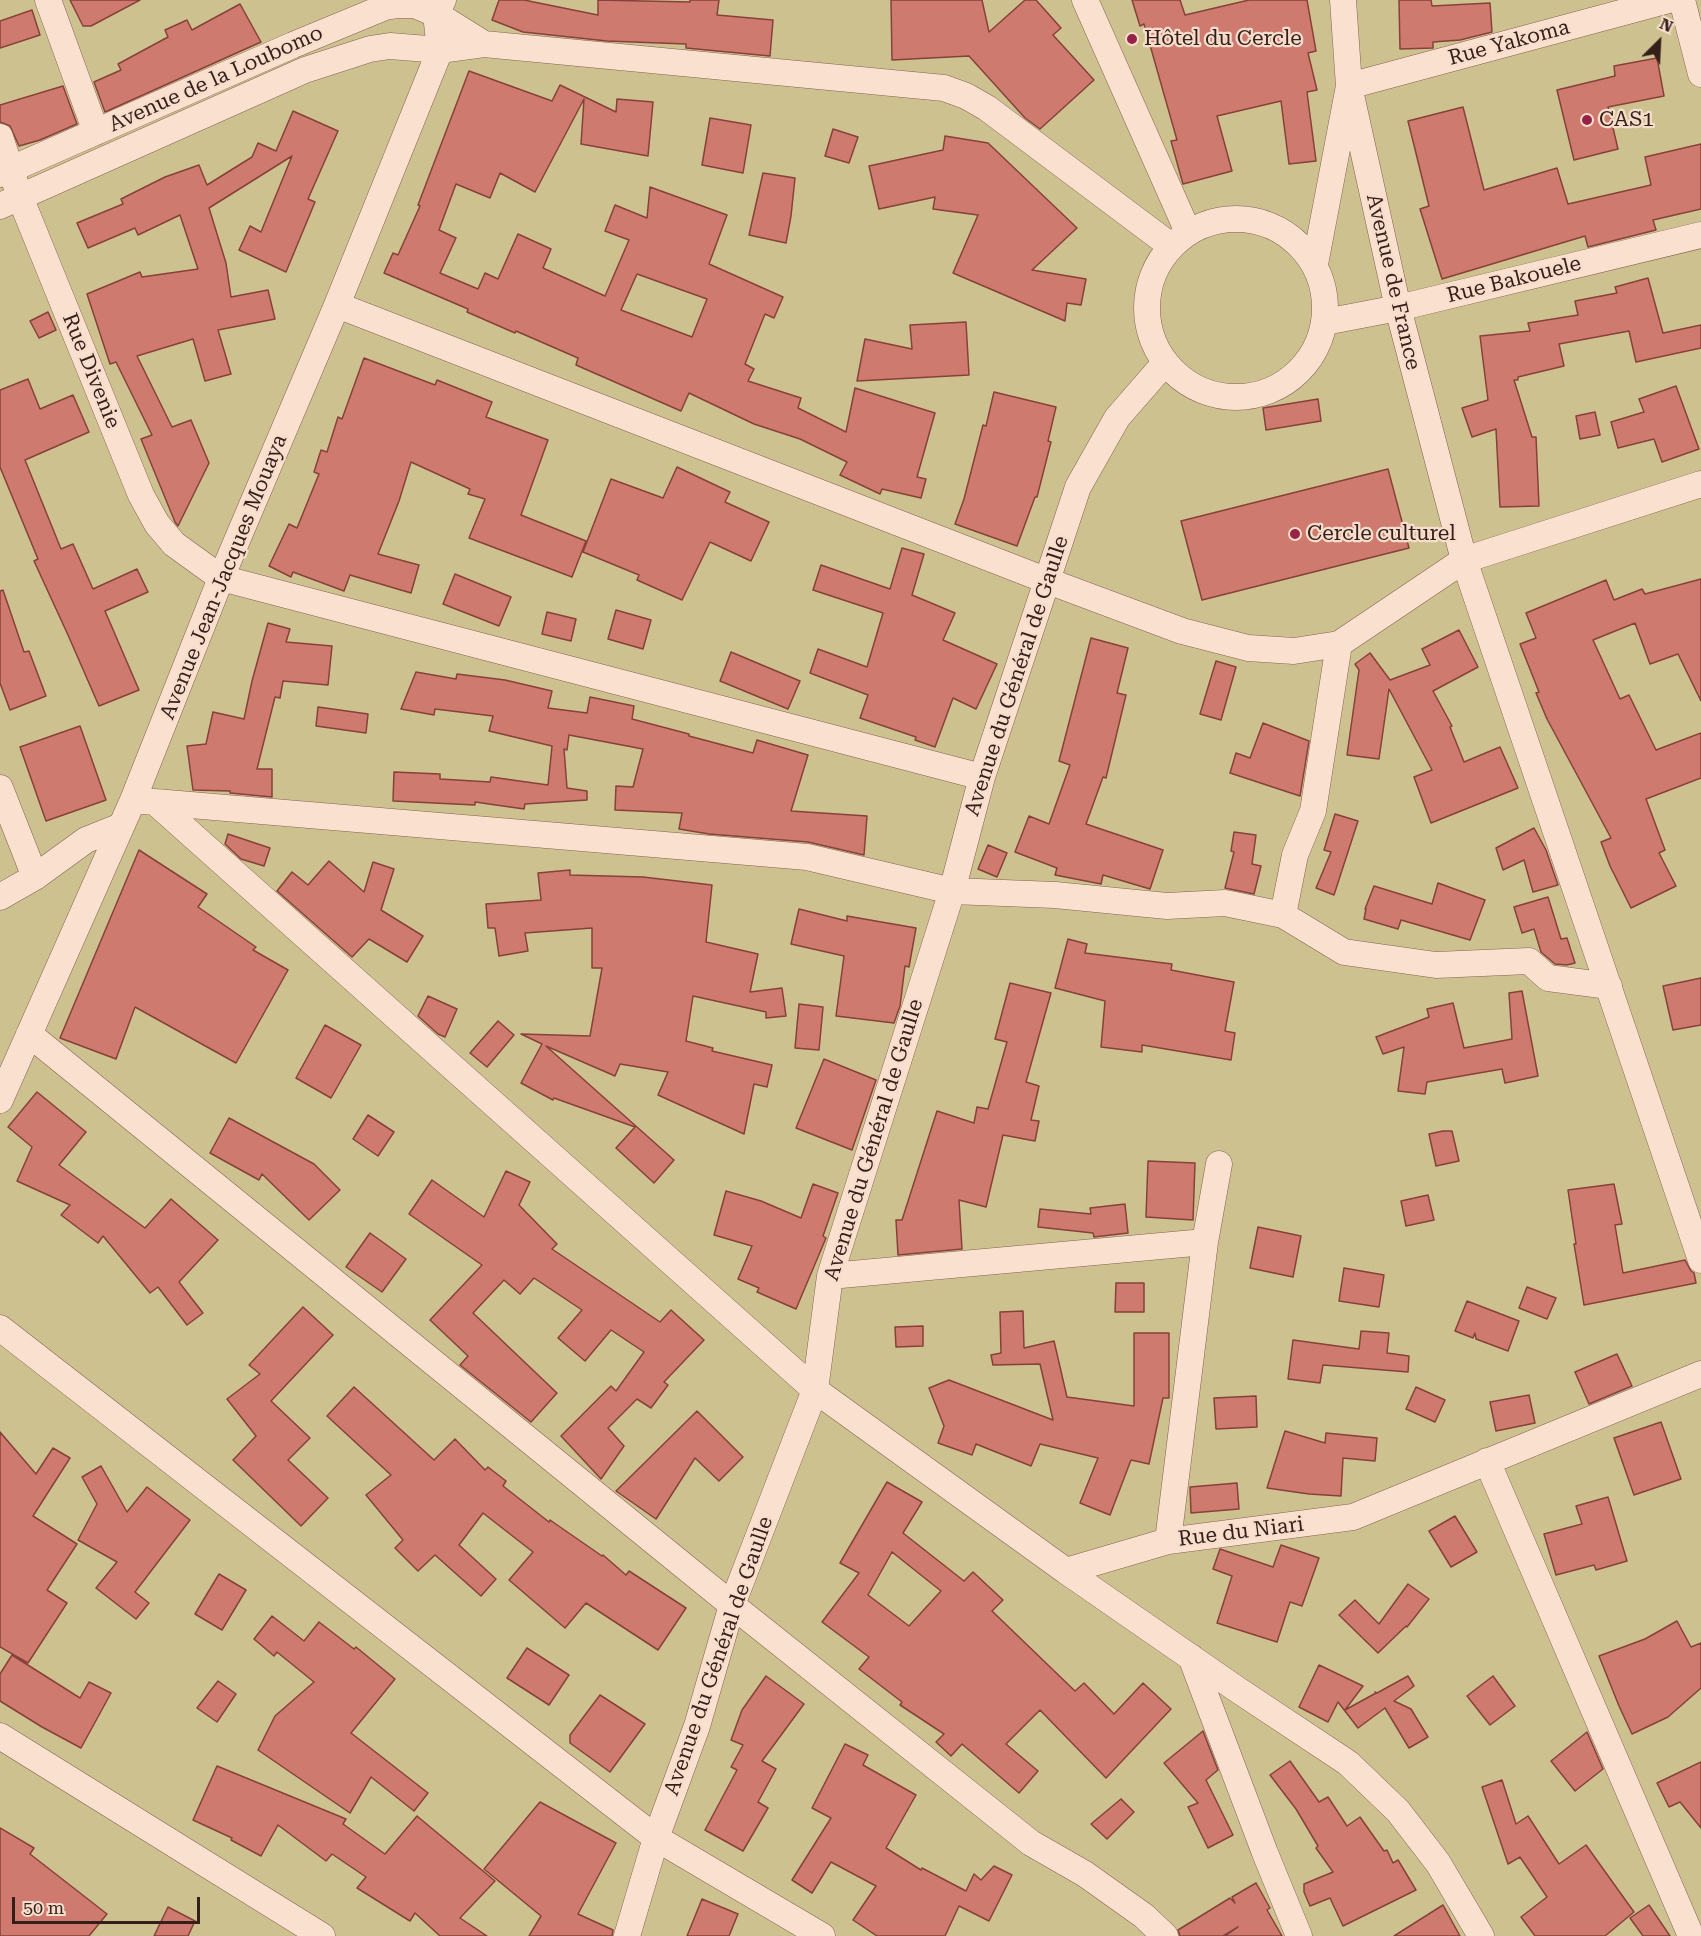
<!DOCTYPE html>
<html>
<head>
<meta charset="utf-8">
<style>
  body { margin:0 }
  #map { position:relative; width:1701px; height:1936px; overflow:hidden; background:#efd0bb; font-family:"Roboto Serif",serif }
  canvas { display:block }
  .north { position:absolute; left:1629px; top:12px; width:60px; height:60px; -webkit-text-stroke:4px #f7ddcb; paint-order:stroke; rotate:24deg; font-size:16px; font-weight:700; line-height:24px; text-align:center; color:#351f1a }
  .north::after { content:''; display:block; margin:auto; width:21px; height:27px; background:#351f1a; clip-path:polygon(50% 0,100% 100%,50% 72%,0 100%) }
  .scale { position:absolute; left:12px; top:1897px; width:188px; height:27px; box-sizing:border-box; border:3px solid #351f1a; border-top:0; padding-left:8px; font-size:18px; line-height:21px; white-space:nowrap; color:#351f1a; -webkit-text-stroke:4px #f7ddcb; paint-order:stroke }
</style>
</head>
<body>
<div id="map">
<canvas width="1701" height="1936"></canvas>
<div class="north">N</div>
<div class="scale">50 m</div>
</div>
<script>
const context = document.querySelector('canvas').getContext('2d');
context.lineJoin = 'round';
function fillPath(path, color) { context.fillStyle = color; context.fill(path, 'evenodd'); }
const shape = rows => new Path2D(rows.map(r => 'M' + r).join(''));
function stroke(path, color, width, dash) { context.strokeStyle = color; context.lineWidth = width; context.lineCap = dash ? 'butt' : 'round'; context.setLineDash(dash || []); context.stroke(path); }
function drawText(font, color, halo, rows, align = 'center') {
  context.font = font + ' "Roboto Serif",serif'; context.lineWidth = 4.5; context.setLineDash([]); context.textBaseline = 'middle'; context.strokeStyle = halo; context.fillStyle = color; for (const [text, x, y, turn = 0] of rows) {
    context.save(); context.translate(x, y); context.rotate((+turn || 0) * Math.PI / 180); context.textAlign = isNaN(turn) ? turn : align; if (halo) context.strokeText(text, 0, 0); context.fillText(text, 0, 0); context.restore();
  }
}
const green = shape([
  [0,0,1701,0,1701,1936,0,1936]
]);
const building = shape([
  [70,0,140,0,91,26,83,26,70,0],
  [499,0,524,0,598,15,598,0,690,2,690,0,719,0,717,15,773,20,770,56,686,48,686,44,607,41,523,32,492,20,499,0],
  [891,0,982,0,989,32,1025,0,1036,0,1061,28,1053,35,1094,80,1040,129,1025,118,969,56,892,60,891,0],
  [1132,0,1180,0,1185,15,1249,0,1307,0,1316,51,1308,53,1317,90,1307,92,1316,161,1289,164,1281,101,1217,116,1232,171,1183,184,1171,141,1177,140,1144,24,1140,26,1132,0],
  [1399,0,1431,0,1432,6,1490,3,1492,32,1460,40,1433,42,1433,48,1400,49,1399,0],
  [240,4,261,42,105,112,94,82,121,70,118,64,168,37,165,30,187,20,192,30,240,4],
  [32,10,40,35,0,48,0,21,32,10],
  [1657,58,1664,96,1608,107,1618,149,1574,160,1557,90,1615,76,1614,66,1657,58],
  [469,71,552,101,560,85,616,112,617,99,653,102,648,156,581,144,584,99,535,192,500,173,490,198,456,184,439,230,456,238,440,273,478,289,485,273,498,279,518,234,551,249,543,268,605,296,629,240,605,231,615,205,647,218,650,187,727,215,709,264,783,297,774,318,765,314,745,364,754,369,748,381,801,398,798,408,846,432,855,388,935,413,917,477,926,479,921,498,882,489,880,494,840,475,847,462,800,439,754,424,689,393,681,411,576,365,578,358,516,331,515,333,467,312,468,309,384,273,393,253,398,255,420,206,418,205,469,71],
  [637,274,707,299,692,337,621,310,637,274],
  [63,86,77,124,40,140,19,146,10,126,0,122,0,105,63,86],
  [1463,107,1484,190,1557,168,1568,204,1651,185,1645,157,1701,144,1701,209,1653,220,1656,230,1588,247,1585,236,1442,279,1420,209,1429,206,1408,121,1463,107],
  [293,111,338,131,308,199,315,202,286,272,239,250,250,226,261,232,292,156,209,208,226,263,231,297,268,290,275,319,218,330,231,374,205,381,193,339,137,356,172,427,191,420,209,463,178,526,175,522,141,439,152,435,116,362,110,364,87,294,140,272,142,277,198,269,180,215,138,235,135,228,88,248,77,223,123,204,121,199,165,177,199,165,207,185,252,157,258,143,276,151,293,111],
  [710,118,751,125,743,173,702,165,710,118],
  [833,129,858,137,849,163,825,156,833,129],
  [945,136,988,143,1077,228,1032,270,1086,279,1081,305,1067,303,1065,321,953,273,978,215,933,209,935,197,879,209,869,166,943,150,945,136],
  [763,173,795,178,791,216,786,243,749,235,763,173],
  [1648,278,1663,333,1701,325,1701,348,1636,362,1629,331,1559,344,1564,366,1518,377,1518,380,1514,380,1532,437,1536,437,1539,506,1500,507,1496,429,1472,437,1462,408,1488,400,1480,336,1530,331,1528,323,1578,315,1575,301,1617,293,1615,287,1648,278],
  [48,312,56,330,39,338,30,321,48,312],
  [966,322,969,375,857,381,865,339,912,349,910,325,966,322],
  [364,358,435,385,437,380,492,402,486,417,548,440,521,515,586,541,572,577,469,538,485,499,468,494,470,489,411,462,399,501,378,554,419,565,411,593,350,575,344,591,293,572,291,577,269,566,289,524,297,528,319,474,314,472,321,450,327,452,338,417,342,419,364,358],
  [28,379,40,409,73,395,89,432,25,460,61,549,73,544,93,589,137,569,148,592,105,611,139,690,99,706,68,635,34,561,38,559,0,467,0,390,28,379],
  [1676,386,1699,449,1662,462,1654,439,1618,448,1611,422,1644,412,1639,399,1676,386],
  [994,392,1056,407,1048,441,1051,442,1037,497,1035,497,1017,546,955,524,964,499,983,425,986,426,994,392],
  [1318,399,1321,421,1266,430,1263,408,1318,399],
  [1595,412,1600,435,1580,439,1576,416,1595,412],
  [677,467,730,492,725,502,769,522,751,561,710,542,682,600,637,580,639,575,583,552,611,479,663,498,677,467],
  [1388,469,1409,548,1202,600,1181,521,1388,469],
  [902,548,924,554,912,595,955,613,943,640,997,664,976,709,953,698,935,747,915,740,916,737,860,718,868,695,810,673,818,649,867,667,883,613,813,590,821,565,890,589,902,548],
  [455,574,511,597,499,626,443,604,455,574],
  [1701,579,1701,701,1678,654,1650,664,1635,623,1593,640,1620,699,1629,695,1656,750,1701,733,1701,778,1646,799,1665,850,1659,853,1676,886,1631,908,1610,866,1601,842,1611,838,1547,719,1536,693,1539,692,1520,644,1536,638,1526,613,1606,580,1614,600,1642,589,1645,594,1701,579],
  [3,590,24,652,29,651,46,696,10,710,0,683,0,591,3,590],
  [616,610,651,620,643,649,608,639,616,610],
  [547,612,576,619,571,641,542,634,547,612],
  [268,623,290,629,286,642,332,646,328,685,283,681,280,698,275,697,257,769,272,769,272,797,230,793,230,791,193,790,187,746,206,744,213,712,244,719,252,681,268,623],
  [1459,630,1478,667,1433,691,1452,726,1450,727,1464,762,1500,747,1518,788,1431,823,1414,777,1432,770,1389,689,1379,759,1347,755,1359,670,1355,664,1370,653,1390,680,1430,665,1422,649,1459,630],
  [1091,638,1128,648,1117,693,1126,695,1106,778,1103,777,1086,824,1163,850,1150,889,1103,875,1101,884,1055,875,1057,868,1015,852,1029,816,1049,824,1070,765,1059,761,1091,638],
  [731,652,800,681,788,709,720,681,731,652],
  [1216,661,1236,667,1221,720,1200,714,1216,661],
  [416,672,456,679,457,674,505,680,552,691,548,708,587,713,590,697,634,706,632,719,689,734,689,736,753,753,757,740,808,755,791,811,867,816,864,855,808,842,709,834,679,829,682,813,615,810,616,786,633,787,643,749,569,735,567,750,564,749,567,788,587,791,587,800,525,804,524,809,475,802,475,805,393,801,394,772,440,774,440,779,490,782,491,777,548,785,552,746,489,731,493,716,435,709,434,715,401,709,416,672],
  [318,707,368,714,366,733,316,726,318,707],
  [1263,723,1309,741,1300,796,1230,773,1236,753,1250,758,1263,723],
  [80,726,106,800,46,821,20,747,80,726],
  [1335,814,1358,821,1334,895,1316,888,1331,852,1324,850,1335,814],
  [1534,828,1546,850,1558,885,1533,892,1524,860,1503,870,1496,848,1534,828],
  [1234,832,1256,835,1252,864,1261,866,1254,894,1225,888,1234,852,1231,851,1234,832],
  [228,834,270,848,264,866,241,859,225,844,228,834],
  [988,845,1007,853,997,877,978,869,988,845],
  [139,850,207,894,198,907,256,947,253,950,288,970,236,1063,135,1007,116,1059,60,1038,139,850],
  [329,861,364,892,373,862,394,869,381,910,423,936,407,962,369,939,352,957,277,891,292,872,308,885,329,861],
  [570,870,570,875,643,877,712,885,706,942,758,954,750,992,782,988,786,1016,766,1018,766,1012,693,996,686,1041,713,1048,712,1051,772,1065,767,1087,754,1084,744,1134,658,1095,668,1072,620,1064,615,1076,546,1046,674,1160,654,1183,616,1148,635,1127,554,1098,553,1100,521,1083,542,1044,521,1034,590,1036,602,968,592,968,592,928,525,933,528,951,499,956,495,928,488,928,486,904,541,900,538,873,570,870],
  [1438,883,1485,900,1470,940,1401,920,1398,929,1364,919,1366,909,1365,909,1374,886,1432,904,1438,883],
  [1548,897,1561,939,1567,938,1575,963,1567,965,1555,964,1541,952,1534,929,1522,933,1514,907,1548,897],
  [799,909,847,921,847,916,916,928,909,967,905,966,900,1006,894,1023,836,1016,844,956,791,944,799,909],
  [1068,939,1087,944,1085,953,1172,964,1171,970,1234,982,1225,1031,1235,1033,1231,1060,1142,1045,1142,1052,1101,1047,1105,1001,1055,988,1068,939],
  [1701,978,1701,1025,1673,1030,1663,986,1701,978],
  [1010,983,1051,993,1026,1082,1039,1086,1031,1120,1039,1121,1035,1141,1003,1135,986,1207,959,1200,962,1249,898,1255,896,1220,902,1220,937,1111,974,1123,977,1107,988,1109,1007,1042,995,1039,1010,983],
  [1522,991,1538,1076,1505,1083,1502,1069,1427,1082,1425,1094,1398,1091,1404,1047,1383,1054,1376,1037,1429,1017,1427,1009,1453,1003,1464,1048,1512,1039,1509,993,1522,991],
  [428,996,457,1009,445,1037,438,1034,418,1016,428,996],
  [799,1004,823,1007,819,1050,795,1048,799,1004],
  [498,1021,514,1035,487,1067,470,1053,498,1021],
  [325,1025,361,1045,331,1098,296,1078,325,1025],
  [824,1059,876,1080,852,1150,796,1128,824,1059],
  [37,1092,86,1132,59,1165,145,1228,171,1199,218,1240,179,1282,203,1313,187,1325,158,1287,150,1293,103,1236,98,1243,61,1215,70,1205,17,1181,32,1147,8,1127,37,1092],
  [368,1115,394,1132,378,1156,353,1139,368,1115],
  [229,1118,314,1164,340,1190,309,1220,262,1174,259,1180,210,1153,229,1118],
  [1443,1131,1452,1131,1459,1161,1436,1166,1429,1134,1443,1131],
  [1148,1161,1195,1163,1193,1220,1146,1217,1148,1161],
  [506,1171,530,1182,519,1205,557,1244,552,1249,660,1322,671,1310,704,1340,664,1382,668,1385,651,1408,637,1399,608,1428,624,1446,601,1479,561,1436,611,1386,616,1391,644,1352,611,1330,585,1361,558,1338,582,1310,534,1278,520,1294,504,1280,473,1313,557,1393,531,1422,460,1365,468,1356,430,1320,482,1265,409,1214,432,1180,484,1217,506,1171],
  [813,1184,838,1193,823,1236,826,1238,796,1309,757,1292,759,1288,738,1279,752,1246,714,1235,726,1191,761,1201,801,1218,813,1184],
  [1614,1184,1622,1224,1615,1225,1623,1273,1685,1260,1691,1271,1694,1273,1696,1283,1584,1305,1574,1244,1576,1244,1568,1190,1614,1184],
  [1428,1195,1434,1220,1406,1226,1401,1201,1428,1195],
  [1125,1204,1128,1233,1094,1237,1093,1233,1038,1227,1040,1209,1091,1214,1090,1208,1125,1204],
  [1258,1227,1301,1236,1293,1277,1250,1268,1258,1227],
  [370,1233,406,1259,382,1292,346,1267,370,1233],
  [1344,1268,1384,1275,1379,1307,1339,1301,1344,1268],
  [1116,1283,1144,1283,1144,1312,1115,1312,1116,1283],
  [1527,1287,1556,1298,1547,1319,1519,1308,1527,1287],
  [1467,1301,1519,1321,1508,1351,1476,1339,1475,1333,1473,1338,1455,1331,1467,1301],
  [303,1307,333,1335,271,1401,310,1438,288,1460,328,1498,301,1526,233,1460,256,1436,227,1399,260,1374,249,1365,303,1307],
  [1023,1311,1024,1348,1054,1341,1067,1397,1134,1406,1134,1333,1169,1333,1169,1398,1163,1398,1149,1464,1131,1460,1110,1515,1080,1503,1098,1458,1040,1444,1031,1466,976,1444,972,1455,938,1443,944,1426,929,1388,949,1380,1053,1420,1040,1364,993,1365,991,1355,1001,1353,1000,1312,1023,1311],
  [923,1326,923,1346,896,1347,895,1327,923,1326],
  [1361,1331,1389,1333,1387,1353,1409,1356,1408,1372,1323,1365,1320,1383,1288,1379,1293,1340,1359,1349,1361,1331],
  [1617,1354,1632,1386,1589,1404,1575,1372,1617,1354],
  [354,1387,434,1460,455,1439,485,1470,488,1467,506,1481,503,1486,549,1522,550,1520,602,1556,603,1555,626,1575,629,1571,686,1608,658,1650,586,1603,565,1628,509,1580,533,1552,483,1513,459,1545,496,1579,481,1596,435,1555,418,1571,395,1548,403,1540,366,1495,391,1475,327,1416,354,1387],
  [1416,1387,1445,1400,1435,1422,1406,1409,1416,1387],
  [1529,1395,1535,1423,1496,1431,1490,1402,1529,1395],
  [1256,1396,1257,1427,1216,1429,1214,1398,1256,1396],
  [697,1411,743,1457,719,1481,695,1458,656,1519,616,1491,697,1411],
  [1661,1422,1681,1479,1634,1495,1614,1438,1661,1422],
  [1285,1431,1325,1443,1326,1433,1377,1438,1375,1461,1343,1458,1341,1496,1309,1494,1267,1488,1285,1431],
  [0,1432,36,1474,53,1448,70,1458,33,1516,77,1544,47,1590,67,1603,28,1663,0,1647,0,1432],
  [101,1466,127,1512,147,1487,190,1520,135,1592,149,1603,136,1619,96,1588,117,1562,78,1540,97,1504,82,1477,101,1466],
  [887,1482,922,1502,903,1533,964,1581,973,1572,1003,1600,992,1611,1075,1691,1084,1683,1114,1714,1143,1683,1171,1709,1106,1778,1040,1710,1006,1744,1038,1771,1019,1793,962,1744,951,1756,936,1742,944,1734,900,1705,902,1702,859,1669,869,1657,822,1622,859,1573,840,1563,887,1482],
  [892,1552,941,1591,909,1626,868,1595,892,1552],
  [1237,1483,1239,1509,1191,1513,1190,1487,1237,1483],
  [1608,1497,1627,1561,1596,1570,1594,1565,1556,1575,1544,1534,1582,1524,1576,1506,1608,1497],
  [1455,1516,1477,1552,1451,1567,1429,1531,1455,1516],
  [1281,1545,1319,1558,1302,1606,1290,1602,1277,1642,1217,1623,1232,1576,1213,1569,1220,1549,1273,1567,1281,1545],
  [219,1574,246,1590,222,1630,195,1614,219,1574],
  [1408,1584,1429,1599,1407,1627,1406,1626,1378,1653,1339,1615,1355,1600,1379,1624,1408,1584],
  [272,1616,304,1641,319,1622,354,1649,356,1647,395,1679,351,1733,428,1793,414,1811,371,1777,350,1813,258,1750,275,1716,314,1682,277,1652,274,1656,254,1639,272,1616],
  [1677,1621,1691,1647,1701,1643,1701,1688,1668,1717,1632,1734,1619,1706,1599,1656,1645,1639,1677,1621],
  [527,1648,569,1675,549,1705,507,1678,527,1648],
  [12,1655,80,1698,89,1682,111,1693,81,1748,42,1727,0,1701,0,1674,12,1655],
  [1319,1665,1363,1686,1345,1710,1376,1693,1375,1692,1377,1693,1408,1676,1414,1686,1394,1701,1411,1709,1428,1737,1409,1748,1385,1708,1358,1728,1338,1702,1328,1722,1299,1707,1319,1665],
  [766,1676,804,1704,762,1761,776,1769,758,1802,768,1808,743,1851,705,1830,737,1770,731,1767,743,1745,731,1740,742,1710,766,1676],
  [1493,1676,1515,1706,1490,1725,1467,1696,1493,1676],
  [218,1681,236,1694,217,1722,197,1708,218,1681],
  [600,1695,645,1724,610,1772,570,1743,570,1735,600,1695],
  [1203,1731,1218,1770,1206,1780,1233,1835,1208,1848,1188,1807,1198,1803,1164,1763,1203,1731],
  [1587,1732,1603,1769,1575,1791,1551,1761,1587,1732],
  [845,1744,868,1755,863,1765,916,1795,886,1848,921,1870,922,1868,966,1891,974,1874,981,1880,994,1866,1012,1875,989,1921,959,1906,945,1936,877,1936,853,1920,876,1886,831,1862,812,1893,792,1880,831,1818,812,1808,845,1744],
  [1290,1761,1319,1802,1328,1797,1347,1826,1360,1817,1384,1851,1387,1850,1393,1863,1398,1860,1416,1890,1343,1926,1330,1898,1310,1906,1304,1892,1304,1884,1333,1872,1316,1848,1318,1846,1296,1809,1270,1775,1290,1761],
  [1701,1762,1701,1828,1680,1802,1669,1807,1657,1783,1701,1762],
  [217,1766,346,1819,343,1824,385,1854,417,1816,495,1881,460,1918,487,1936,440,1936,415,1913,410,1921,357,1888,366,1877,332,1854,326,1861,278,1825,261,1856,231,1840,232,1838,193,1820,217,1766],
  [1502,1780,1516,1824,1528,1816,1559,1864,1586,1845,1634,1912,1605,1936,1535,1936,1521,1917,1547,1897,1520,1857,1508,1864,1482,1787,1502,1780],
  [1121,1799,1134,1812,1107,1839,1091,1824,1121,1799],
  [540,1802,616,1843,578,1914,613,1930,612,1936,529,1936,541,1916,484,1869,540,1802],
  [0,1828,34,1848,30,1854,107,1914,89,1936,0,1936,0,1828],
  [1256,1883,1270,1908,1267,1910,1282,1936,1225,1936,1238,1927,1223,1936,1180,1936,1178,1930,1230,1898,1235,1903,1232,1897,1256,1883],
  [702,1899,738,1914,729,1936,687,1936,702,1899],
  [1443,1905,1460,1936,1394,1936,1443,1905],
  [1649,1905,1670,1936,1643,1936,1630,1918,1649,1905],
  [168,1907,195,1921,188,1936,154,1936,168,1907]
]);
const minor = shape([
  [48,0,96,132],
  [1085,0,1188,232],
  [1343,0,1349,86,1398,308,1464,560,1701,1260],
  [1682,0,1701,74],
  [0,137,20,197,141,495,157,524,174,544,221,578,982,777],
  [0,174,293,45,385,7,399,5,415,5,436,14,484,44],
  [0,206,305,70,370,49,390,46,440,50,484,44,944,88,966,96,987,108,1171,246],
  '1147 308a89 89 0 1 1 178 0a89 89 0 1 1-178 0Z',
  [1315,264,1349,86,1669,0],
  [337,305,1048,581,1182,631,1248,648,1294,651,1339,644,1464,560,1701,484],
  [1325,322,1398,308,1701,235],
  [0,788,35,877],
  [133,800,155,802,815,1390,1066,1571,1168,1541,1353,1517,1701,1374],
  [155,802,807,857,952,891,1055,895,1167,906,1225,903,1283,915,1344,952,1436,965,1529,961,1548,978,1609,986],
  [0,897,35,877,86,840,121,826],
  [1283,915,1295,855,1313,811,1339,644],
  [29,1034,732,1605,1031,1843,1085,1874,1144,1916,1165,1936],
  [0,1100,133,800,221,578,337,305,440,50,436,14,443,0],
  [830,1276,1205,1242],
  [0,1328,656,1838,822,1936],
  [1487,1461,1691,1936],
  [1168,1541,1205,1242,1219,1164],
  [1066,1571,1238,1690,1348,1763,1398,1811,1438,1863,1481,1936],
  [1191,1657,1265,1853,1299,1936],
  [0,1736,322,1936],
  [627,1936,656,1838,697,1726,732,1605,815,1390,830,1276,952,891,982,777,1078,487,1117,418,1164,364]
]);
const markers = [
  [1132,39,6,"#982246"],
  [1587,120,6,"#982246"],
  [1295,534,6,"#982246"]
];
const poiNames = [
  ["Hôtel du Cercle",1144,39],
  ["CAS1",1599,120],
  ["Cercle culturel",1307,534]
];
const streetNames = [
  ["Rue Yakoma",1509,43,-15],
  ["Avenue de la Loubomo",216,79,-24],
  ["Rue Bakouele",1514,280,-14],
  ["Avenue de France",1393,282,77],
  ["Rue Divenie",91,371,68],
  ["Avenue Jean-Jacques Mouaya",224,577,-68],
  ["Avenue du Général de Gaulle",1017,676,-72],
  ["Avenue du Général de Gaulle",874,1140,-73],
  ["Rue du Niari",1241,1532,-7],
  ["Avenue du Général de Gaulle",719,1656,-71]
];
fillPath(green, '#cdc28f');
fillPath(building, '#cf7a6f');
stroke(building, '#874139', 1.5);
stroke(minor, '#876054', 27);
stroke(minor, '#fae0ce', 26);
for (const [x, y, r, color] of markers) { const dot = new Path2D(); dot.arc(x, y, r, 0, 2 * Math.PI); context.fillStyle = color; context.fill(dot); stroke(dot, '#f7ddcb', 2); }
drawText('21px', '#351f1a', '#f7ddcb', poiNames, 'left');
drawText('21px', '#351f1a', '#f7ddcb', streetNames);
</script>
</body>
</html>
